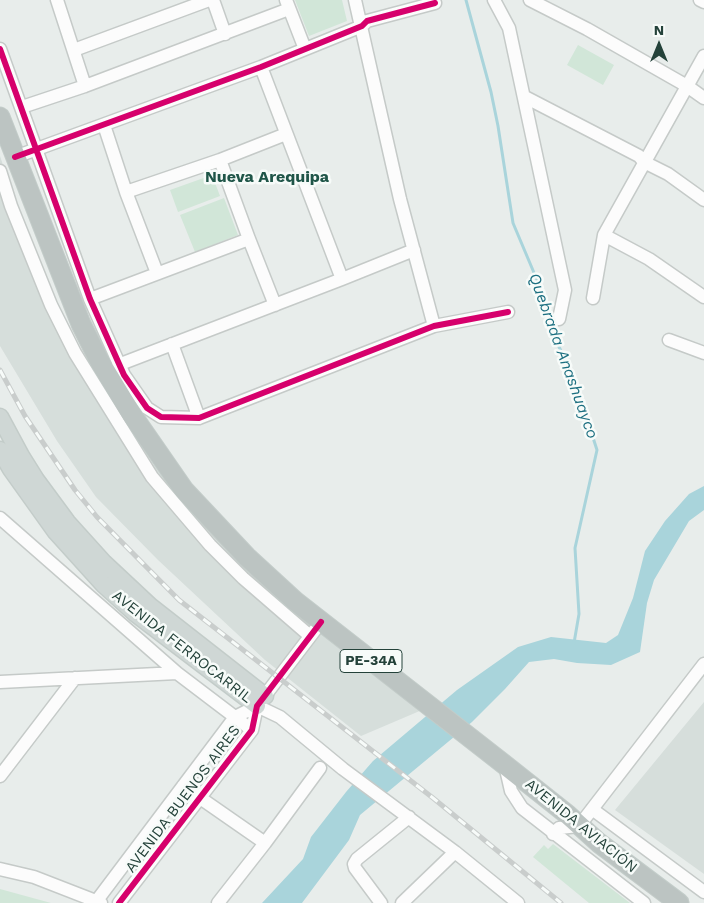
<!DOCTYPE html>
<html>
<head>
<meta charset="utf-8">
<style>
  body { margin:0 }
  #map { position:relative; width:704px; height:903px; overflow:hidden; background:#e8edeb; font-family:"Work Sans",sans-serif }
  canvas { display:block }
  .north { position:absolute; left:634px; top:20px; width:50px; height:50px; -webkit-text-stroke:4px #f7fbf9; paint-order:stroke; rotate:0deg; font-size:14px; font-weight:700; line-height:20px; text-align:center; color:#24423a }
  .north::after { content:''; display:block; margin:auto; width:18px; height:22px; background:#24423a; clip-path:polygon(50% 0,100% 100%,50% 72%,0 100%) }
</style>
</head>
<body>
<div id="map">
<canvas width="704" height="903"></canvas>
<div class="north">N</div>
</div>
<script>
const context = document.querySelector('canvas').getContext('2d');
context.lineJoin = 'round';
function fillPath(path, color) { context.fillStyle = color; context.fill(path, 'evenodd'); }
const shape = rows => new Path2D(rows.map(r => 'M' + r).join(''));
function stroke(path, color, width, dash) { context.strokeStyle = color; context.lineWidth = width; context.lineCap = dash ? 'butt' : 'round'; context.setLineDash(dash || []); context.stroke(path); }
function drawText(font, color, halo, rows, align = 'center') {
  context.font = font + ' "Work Sans",sans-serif'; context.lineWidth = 5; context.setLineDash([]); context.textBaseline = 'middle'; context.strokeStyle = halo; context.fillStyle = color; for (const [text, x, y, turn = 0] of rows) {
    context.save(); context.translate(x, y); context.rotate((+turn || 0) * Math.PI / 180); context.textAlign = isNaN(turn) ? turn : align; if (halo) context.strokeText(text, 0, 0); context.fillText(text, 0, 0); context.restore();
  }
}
const built = shape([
  [0,156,13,195,58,305,83,354,131,434,177,496,217,538,299,616,422,710,361,736,265,660,158,560,96,497,57,441,0,346],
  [704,702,704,874,615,810]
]);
const green = shape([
  [295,0,342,0,347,21,309,36],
  [578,45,614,65,603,85,567,65],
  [212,175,220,196,178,212,170,190],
  [224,198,238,235,195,252,180,215],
  [553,844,630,903,589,903,533,857,544,845,548,849],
  [0,889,51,903,0,903]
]);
const water = shape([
  [704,486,704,510,689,521,654,580,647,603,640,652,611,665,577,663,554,659,529,662,505,689,472,722,360,815,349,840,302,903,262,903,303,859,311,837,346,792,373,761,457,690,518,647,551,637,606,643,618,635,633,598,645,551,665,521,689,494]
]);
const stream = shape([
  [466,0,491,92,498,126,513,223,540,287,554,336,574,379,597,450,575,548,579,614,574,643]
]);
const minor = shape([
  [57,0,85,86],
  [213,0,225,34],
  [286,0,305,49],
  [355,0,400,199,434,326],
  [494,0,509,28,565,290,559,319],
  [530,0,587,29,687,86,704,98],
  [700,0,704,2],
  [0,49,90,299,124,375,147,408,161,417,199,418,434,326,508,312],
  [74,50,209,0],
  [261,67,342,279],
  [525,97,639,156,644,162,668,174,704,200],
  [22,107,85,86,289,9],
  [104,125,126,192,157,273],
  [15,157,261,67,362,26,367,21,435,3],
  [220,160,249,239,275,305],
  [0,171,11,206,51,305,75,353,152,477,210,545,243,578,310,636],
  [126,192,220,160,286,134],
  [604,235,649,259,704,297],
  [593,298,604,235,704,56],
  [90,299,249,239],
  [669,340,704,353],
  [172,344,199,418],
  [118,365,342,279,414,250],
  [0,518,177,673,252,730],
  [0,682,177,673],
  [257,706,280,717,343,769,455,852,518,903],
  [505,765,511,791,522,808,644,903],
  [0,776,75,678],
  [183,786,265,843],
  [592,809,704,892],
  [553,834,559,828,579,826,704,664],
  [0,869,34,877,101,903],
  [95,903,235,717,257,706],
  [119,903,252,730,257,706,315,630],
  [218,903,265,843,320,768],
  [381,903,355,868,354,864,357,859,409,817],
  [402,903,455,852]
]);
const major = shape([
  [0,417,21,456,36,480,67,522,104,563,150,606,265,696],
  [0,450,11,469,56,532,103,584,136,614,257,706]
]);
const highway = shape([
  [0,117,81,324,100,362,132,415,184,490,247,557,295,601,505,765,568,815,599,843,679,903]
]);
const rail = shape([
  [0,370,25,416,75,490,97,517,179,600,433,798,561,903]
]);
const cycleway = shape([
  [0,49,90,299,124,375,147,408,161,417,199,418,434,326,508,312],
  [15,157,261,67,362,26,367,21,435,3],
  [119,903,252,730,257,706,321,622]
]);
const shields = [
  [371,661,62]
];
const shieldNames = [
  ["PE-34A",371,661]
];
const streetNames = [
  ["AVENIDA FERROCARRIL",182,647,38],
  ["AVENIDA BUENOS AIRES",183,799,-53],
  ["AVENIDA AVIACIÓN",581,826,39]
];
const neighbourhoodNames = [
  ["Nueva Arequipa",267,177]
];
const waterNames = [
  ["Quebrada Anashuayco",563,356,70]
];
fillPath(built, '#d6dedb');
fillPath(green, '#d1e6d8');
fillPath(water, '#a9d4db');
stroke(stream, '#a9d4db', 3);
stroke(minor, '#c5cac8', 15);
stroke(major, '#c3ccc9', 19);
stroke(highway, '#c3ccc9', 21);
stroke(minor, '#fcfcfc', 12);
stroke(major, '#cfd7d5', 16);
stroke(highway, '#bcc4c2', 19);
stroke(rail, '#c9cdcc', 5);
stroke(rail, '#f7fbf9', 3, [9]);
stroke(cycleway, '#d6006c', 6);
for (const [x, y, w] of shields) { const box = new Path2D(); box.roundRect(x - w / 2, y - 11.5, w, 23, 4); context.fillStyle = '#f7fbf9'; context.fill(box); stroke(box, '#24423a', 1); }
drawText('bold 14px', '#24423a', null, shieldNames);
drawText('15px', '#24423a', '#f7fbf9', streetNames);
drawText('bold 16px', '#1f5548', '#f7fbf9', neighbourhoodNames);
drawText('italic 16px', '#1c6f80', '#f7fbf9', waterNames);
</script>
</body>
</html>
